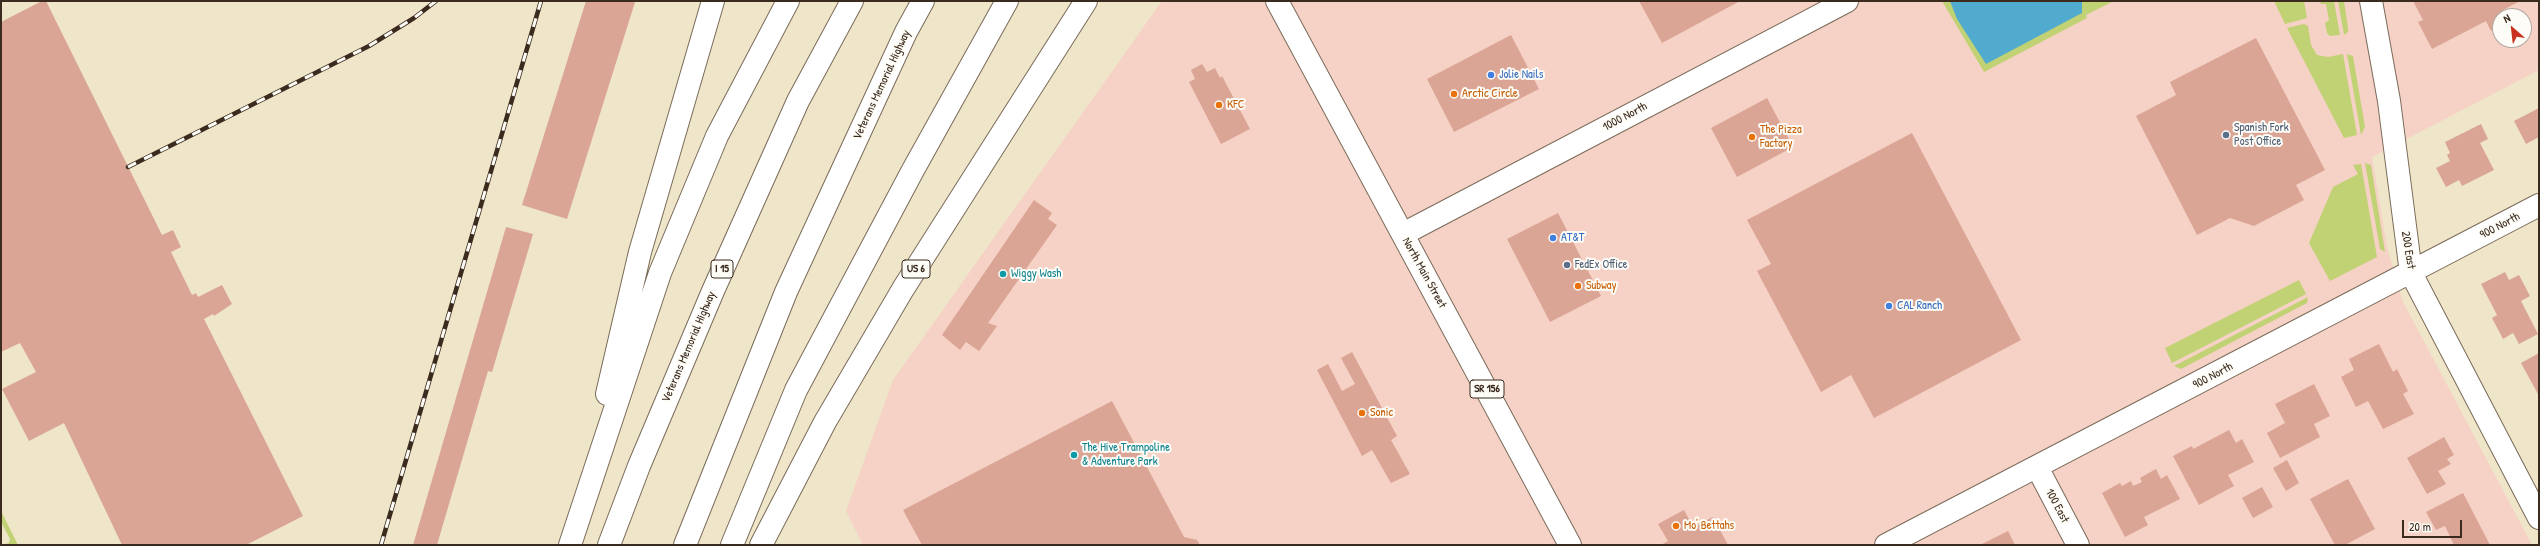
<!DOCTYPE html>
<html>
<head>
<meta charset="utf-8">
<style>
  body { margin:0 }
  #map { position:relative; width:2540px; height:546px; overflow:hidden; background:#efe5c8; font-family:"Patrick Hand",sans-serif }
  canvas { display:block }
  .frame { position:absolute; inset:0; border:2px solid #3b2a1e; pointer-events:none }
  .north { position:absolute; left:2492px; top:8px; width:40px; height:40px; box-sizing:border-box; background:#fdfcf7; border:1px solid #afa8a0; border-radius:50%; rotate:332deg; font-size:11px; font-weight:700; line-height:16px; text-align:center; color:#3b2a1e }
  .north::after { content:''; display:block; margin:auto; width:14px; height:18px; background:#c8321e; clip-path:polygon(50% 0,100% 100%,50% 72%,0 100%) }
  .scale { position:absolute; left:2402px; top:520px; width:60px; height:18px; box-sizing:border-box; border:2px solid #3b2a1e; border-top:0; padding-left:5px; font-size:12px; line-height:14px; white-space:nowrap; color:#3b2a1e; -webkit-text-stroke:3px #fdfcf7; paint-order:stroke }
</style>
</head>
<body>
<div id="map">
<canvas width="2540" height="546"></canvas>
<div class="frame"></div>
<div class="north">N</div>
<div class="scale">20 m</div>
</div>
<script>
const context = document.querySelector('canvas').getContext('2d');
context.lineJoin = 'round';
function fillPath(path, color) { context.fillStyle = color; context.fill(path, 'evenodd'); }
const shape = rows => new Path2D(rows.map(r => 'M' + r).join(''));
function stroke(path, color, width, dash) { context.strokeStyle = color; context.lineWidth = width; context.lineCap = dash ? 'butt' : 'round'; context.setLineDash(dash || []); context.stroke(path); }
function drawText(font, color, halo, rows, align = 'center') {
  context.font = font + ' "Patrick Hand",sans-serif'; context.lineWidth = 4; context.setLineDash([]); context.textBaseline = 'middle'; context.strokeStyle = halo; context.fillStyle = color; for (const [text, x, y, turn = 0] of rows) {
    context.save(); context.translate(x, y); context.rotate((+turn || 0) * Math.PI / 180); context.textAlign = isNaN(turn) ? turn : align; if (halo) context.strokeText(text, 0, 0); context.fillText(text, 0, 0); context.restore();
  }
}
const built = shape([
  [1162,1,2539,1,2539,70,2372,157,2387,247,2403,302,2532,545,863,545,846,511,893,380],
  [2500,16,2524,16,2524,40,2500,40]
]);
const green = shape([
  [1942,1,2114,1,2086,15,2087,18,1984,72],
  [2274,1,2304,1,2307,18,2285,24],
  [2320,1,2334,1,2340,35,2330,36,2327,33,2325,23,2329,20,2326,4,2321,4],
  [2338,1,2344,1,2348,28,2348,32,2344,35],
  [2304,24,2308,26,2311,45,2317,55,2328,57,2343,54,2357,135,2344,138,2287,28],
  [2347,54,2353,56,2365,127,2361,135],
  [2365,163,2371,165,2385,252,2380,249],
  [2361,164,2377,257,2330,281,2309,243,2333,187,2358,174,2353,165],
  [2299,280,2306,294,2172,363,2165,348],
  [2308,297,2307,303,2303,305,2181,369,2174,366],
  [1,511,18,545,5,544,9,543,10,539,1,522]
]);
const water = shape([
  [1950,1,2082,1,2082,13,1986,64,1957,19]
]);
const building = shape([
  [42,1,46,1,162,235,173,230,181,247,171,252,192,295,196,293,198,297,222,285,232,304,214,316,213,314,204,319,303,516,246,545,122,545,64,423,29,441,2,389,36,372,20,343,1,352,1,22],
  [586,1,635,2,567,219,522,205],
  [1639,1,1740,1,1662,43],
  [2413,1,2520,1,2503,10,2506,16,2500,16,2500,26,2491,31,2486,21,2432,49,2418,22,2423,20],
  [1511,35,1539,89,1454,132,1427,79],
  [2256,38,2325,170,2296,185,2304,200,2254,226,2230,218,2197,235,2136,116,2176,95,2170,82],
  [1202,64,1207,72,1215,68,1220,78,1222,76,1250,129,1221,144,1189,82,1195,79,1191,70],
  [1767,98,1793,147,1737,177,1711,128],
  [2539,108,2539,137,2526,144,2514,121],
  [2481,124,2488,139,2480,143,2494,170,2462,186,2459,180,2446,187,2436,168,2450,161,2447,155,2450,153,2445,142],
  [1912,133,2021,340,1874,418,1851,375,1821,392,1757,271,1771,264,1747,220],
  [1034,200,1052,213,1048,219,1057,225,988,323,997,326,979,351,966,342,960,350,942,335],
  [1558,213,1601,296,1550,322,1507,239],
  [506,227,533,234,492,372,488,371,437,545,413,545],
  [2505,272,2509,280,2519,275,2530,296,2521,301,2538,334,2519,344,2513,333,2503,339,2492,318,2497,315,2481,284],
  [2379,344,2393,372,2397,369,2408,391,2403,394,2414,414,2383,429,2368,401,2356,407,2341,377,2354,370,2349,359],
  [1352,352,1397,436,1391,440,1410,474,1391,483,1372,450,1362,456,1317,370,1328,364,1342,391,1355,384,1341,358],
  [2539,353,2539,396,2521,363],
  [2314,384,2330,416,2314,424,2320,437,2280,458,2267,433,2285,423,2275,404],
  [1112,401,1184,537,1197,540,1200,545,922,545,903,510],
  [2229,430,2236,443,2242,439,2254,462,2228,475,2234,486,2199,505,2173,456,2192,446,2193,449],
  [2444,437,2454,455,2447,459,2451,464,2438,471,2446,484,2427,494,2407,458],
  [2287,460,2299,483,2286,491,2273,468],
  [2156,469,2161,479,2167,475,2180,499,2144,517,2148,525,2125,537,2102,493,2120,483,2122,486,2131,481,2133,486,2142,482,2140,478],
  [2348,479,2375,529,2345,545,2335,545,2310,499],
  [2262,487,2273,507,2253,518,2242,498],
  [2463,493,2490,545,2454,545,2445,526,2436,530,2426,512],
  [1684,510,1693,527,1713,517,1728,545,1661,545,1668,541,1658,524],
  [2008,531,2015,545,1980,545]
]);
const minor = shape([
  [2371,1,2389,101,2411,273,2539,518],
  [2037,467,2078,545],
  [1886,545,2539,205]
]);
const major = shape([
  [1277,1,1570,545],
  [1403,234,1847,1]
]);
const highway = shape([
  [607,394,640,252,713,1],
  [570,545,660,273,717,136,788,1],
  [609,545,639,466,713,291,798,101,852,1],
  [685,545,786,292,906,32,923,1],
  [732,545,796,390,913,170,1007,1],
  [761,545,825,422,903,289,1086,1]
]);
const rail = shape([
  [128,167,369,46,414,18,436,1],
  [381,545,541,1]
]);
const markers = [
  [1491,75,4,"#3f7fe0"],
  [1454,94,4,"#e8710a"],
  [1219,105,4,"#e8710a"],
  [2226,135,4,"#5c6f8a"],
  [1752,137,4,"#e8710a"],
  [1553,238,4,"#3f7fe0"],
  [1567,265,4,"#5c6f8a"],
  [1003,274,4,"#0f9aa8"],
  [1578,286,4,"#e8710a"],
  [1889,306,4,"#3f7fe0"],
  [1362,413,4,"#e8710a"],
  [1074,455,4,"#0f9aa8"],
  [1676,526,4,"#e8710a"]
];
const shields = [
  [722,269,22],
  [916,269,28],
  [1487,389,34]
];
const shieldNames = [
  ["I 15",722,269],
  ["US 6",916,269],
  ["SR 156",1487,389]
];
const shopNames = [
  ["Jolie Nails",1499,75],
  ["AT&T",1561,238],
  ["CAL Ranch",1897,306]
];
const streetNames = [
  ["Veterans Memorial Highway",882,85,-65],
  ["1000 North",1625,117,-28],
  ["900 North",2500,226,-28],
  ["200 East",2408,250,81],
  ["North Main Street",1424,273,61],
  ["Veterans Memorial Highway",689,347,-67],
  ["900 North",2213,376,-28],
  ["100 East",2057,506,62]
];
const foodNames = [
  ["Arctic Circle",1462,94],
  ["KFC",1227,105],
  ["The Pizza",1760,130],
  ["Factory",1760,144],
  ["Subway",1586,286],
  ["Sonic",1370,413],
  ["Mo' Bettahs",1684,526]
];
const serviceNames = [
  ["Spanish Fork",2234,128],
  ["Post Office",2234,142],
  ["FedEx Office",1575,265]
];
const cultureNames = [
  ["Wiggy Wash",1011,274],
  ["The Hive Trampoline",1082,448],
  ["& Adventure Park",1082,462]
];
fillPath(built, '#f6d1c5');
fillPath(green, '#c1d274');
fillPath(water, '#50abce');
fillPath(building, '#daa595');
stroke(minor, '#7a6b5a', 24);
stroke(major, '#7a6b5a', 24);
stroke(highway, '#7a6b5a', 24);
stroke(minor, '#fff', 22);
stroke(major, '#fff', 22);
stroke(highway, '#fff', 22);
stroke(rail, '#3b2a1e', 4.5);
stroke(rail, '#fdfcf7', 3, [9]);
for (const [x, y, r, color] of markers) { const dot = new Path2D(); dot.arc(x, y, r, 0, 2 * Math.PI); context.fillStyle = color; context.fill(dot); stroke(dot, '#fdfcf7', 1.5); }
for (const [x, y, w] of shields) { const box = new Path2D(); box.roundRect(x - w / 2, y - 9, w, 18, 3); context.fillStyle = '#fdfcf7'; context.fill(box); stroke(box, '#3b2a1e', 1); }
drawText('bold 11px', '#3b2a1e', null, shieldNames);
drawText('12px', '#366cbe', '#fdfcf7', shopNames, 'left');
drawText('12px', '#3b2a1e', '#fdfcf7', streetNames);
drawText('12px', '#c56008', '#fdfcf7', foodNames, 'left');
drawText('12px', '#4e5e75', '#fdfcf7', serviceNames, 'left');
drawText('12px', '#0d838f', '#fdfcf7', cultureNames, 'left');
</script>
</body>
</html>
